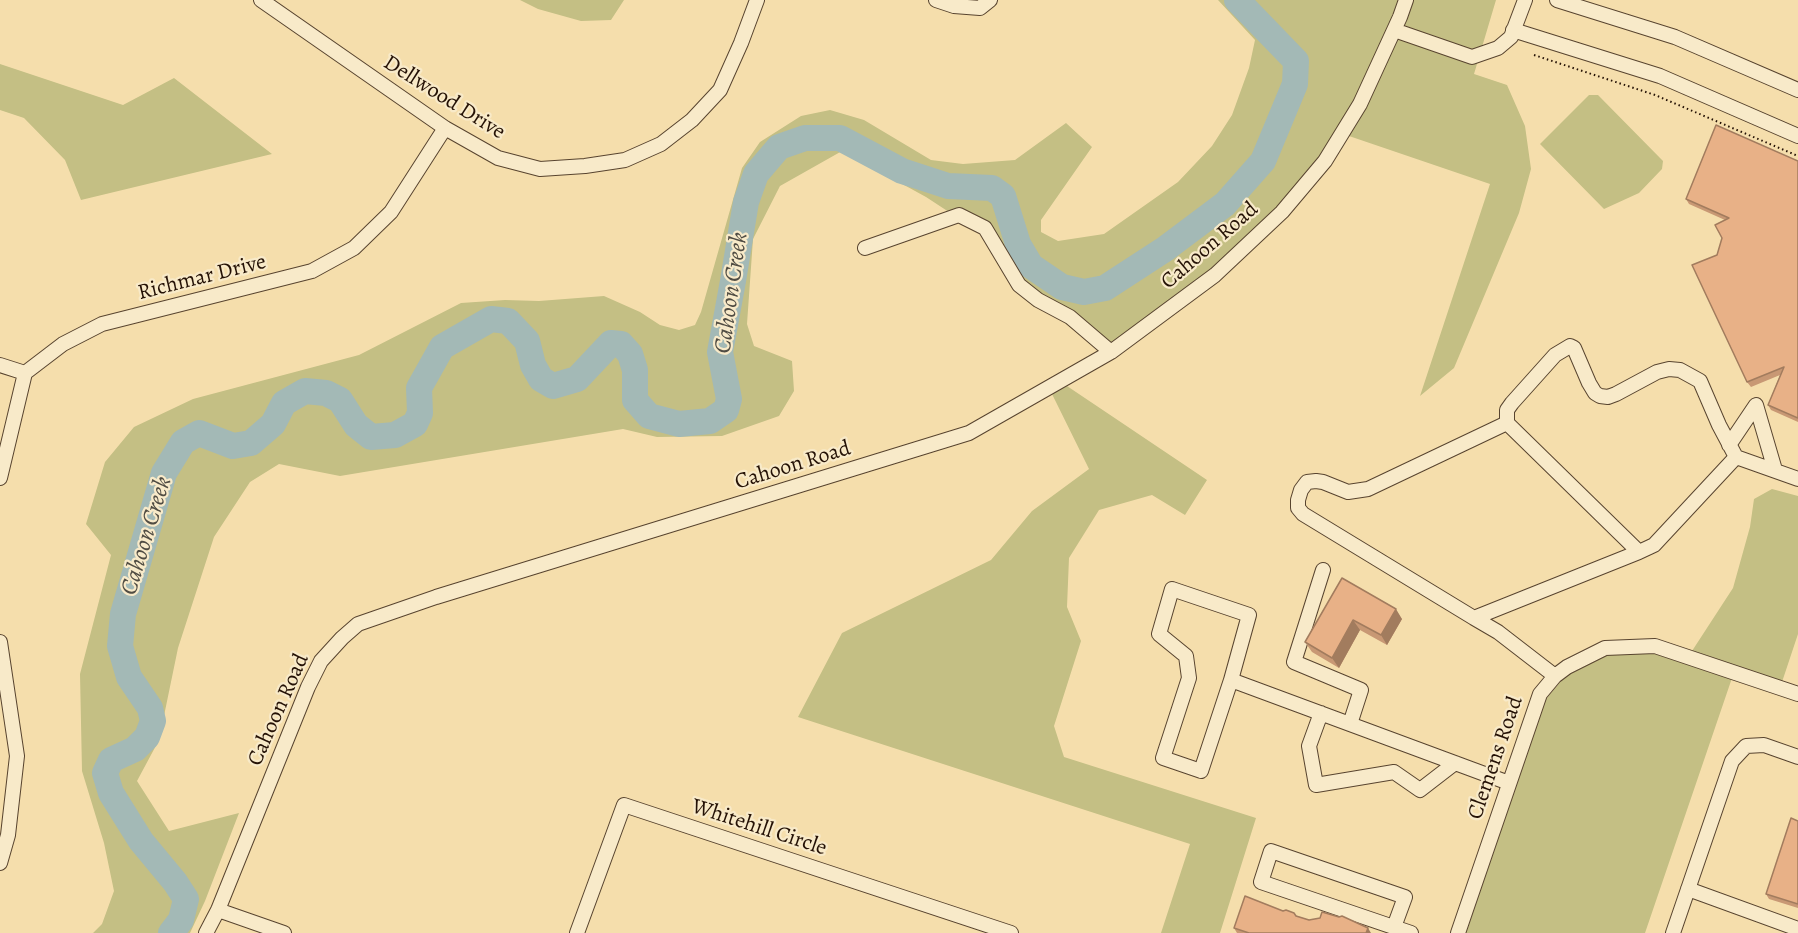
<!DOCTYPE html>
<html>
<head>
<meta charset="utf-8">
<style>
  body { margin:0 }
  canvas { display:block; background:#f5deac }
</style>
</head>
<body>
<canvas width="1798" height="933"></canvas>
<script>
const context = document.querySelector('canvas').getContext('2d');
context.lineJoin = 'round';
function fillPath(path, color) { context.fillStyle = color; context.fill(path, 'evenodd'); }
const shape = rows => new Path2D(rows.map(r => 'M' + r).join(''));
function stroke(path, color, width, dash) { context.strokeStyle = color; context.lineWidth = width; context.lineCap = dash ? 'butt' : 'round'; context.setLineDash(dash || []); context.stroke(path); }
function drawText(font, color, halo, rows, align = 'center') {
  context.font = font + ' Alegreya,serif'; context.lineWidth = 4.5; context.setLineDash([]); context.textBaseline = 'middle'; context.strokeStyle = halo; context.fillStyle = color; for (const [text, x, y, turn = 0] of rows) {
    context.save(); context.translate(x, y); context.rotate((+turn || 0) * Math.PI / 180); context.textAlign = isNaN(turn) ? turn : align; if (halo) context.strokeText(text, 0, 0); context.fillText(text, 0, 0); context.restore();
  }
}
const green = shape([
  [520,0,624,0,611,20,581,21,538,9],
  [1218,0,1496,0,1474,74,1507,85,1525,126,1531,169,1519,213,1454,368,1420,396,1490,184,1349,136,1319,176,1110,359,1061,320,1019,293,981,233,926,197,842,151,780,186,753,239,747,324,754,346,792,361,794,391,779,416,722,436,657,437,623,429,340,476,279,464,250,482,214,537,178,648,159,740,137,781,169,831,239,813,205,901,190,933,93,933,102,924,114,891,104,843,82,771,80,674,111,555,86,524,105,462,134,427,193,399,359,355,461,303,505,300,539,301,604,296,640,312,660,325,679,330,695,325,701,312,742,168,760,142,801,116,830,110,864,120,931,160,963,164,1015,160,1066,123,1092,147,1041,220,1041,232,1058,241,1104,234,1178,182,1212,146,1232,115,1249,68,1255,40],
  [0,64,123,105,174,78,272,154,81,200,65,160,24,118,0,110],
  [1589,95,1598,95,1663,161,1662,169,1639,193,1604,209,1540,144],
  [1067,386,1207,480,1185,515,1152,495,1099,510,1069,558,1067,607,1081,641,1054,726,1064,757,1256,818,1220,933,1161,933,1190,844,798,717,842,633,991,560,1032,511,1089,469,1052,394],
  [1772,489,1798,496,1798,634,1782,682,1692,651,1733,588,1750,527,1754,499],
  [1655,652,1732,678,1645,933,1466,933,1546,699,1566,675,1607,654]
]);
const river = shape([
  [171,933,181,920,186,899,175,882,141,841,111,793,105,773,111,760,135,749,147,737,153,721,150,708,129,677,120,646,123,614,164,473,183,442,199,433,233,446,251,443,273,424,284,403,305,391,326,393,340,400,356,425,371,437,395,435,415,424,420,413,419,388,442,347,491,319,508,321,527,341,533,365,541,379,553,386,577,379,611,343,621,344,630,354,635,370,635,400,649,416,679,424,710,421,726,410,729,399,720,352,733,281,746,202,756,174,779,147,805,138,840,138,902,171,948,186,992,188,1003,196,1018,244,1031,266,1062,287,1084,292,1105,288,1165,249,1225,204,1263,161,1295,84,1296,61,1237,0]
]);
const path = shape([
  [1534,55,1655,95,1798,156]
]);
const minor = shape([
  [261,0,445,128,498,158,540,169,585,166,625,160,661,144,692,120,720,90,741,43,757,0],
  [936,0,954,6,980,8,990,0],
  [1557,0,1675,37,1798,90],
  [1394,30,1472,57,1498,48,1511,37,1525,0],
  [1513,30,1660,76,1798,136],
  [865,248,959,215,985,228,1019,285,1038,300,1070,317,1111,352],
  [0,365,25,373],
  [1507,423,1368,489,1348,492,1323,482,1316,481,1307,482,1301,490,1298,500,1298,508,1303,514,1474,618,1639,552],
  [1729,445,1756,405,1775,470],
  [1736,457,1654,545,1639,552,1507,423,1507,410,1512,403,1555,355,1570,346,1574,348,1589,383,1595,393,1600,396,1608,397,1616,394,1657,372,1669,369,1680,370,1700,381,1719,425,1736,457,1798,479],
  [0,478,25,373,63,344,102,324,312,271,354,248,391,212,445,128],
  [1323,570,1294,662,1361,690,1350,724],
  [1474,618,1498,632,1555,676],
  [0,642,17,756,8,835,0,863],
  [1231,680,1201,771,1163,758,1189,678,1186,656,1159,634,1172,589,1249,615,1231,680,1509,783],
  [1321,713,1309,746,1316,785,1394,772,1420,790,1455,763],
  [1688,889,1798,929],
  [218,910,284,933],
  [1394,927,1405,897,1271,851,1261,882,1411,933],
  [206,933,218,910,308,687,321,661,342,638,358,624,436,597,969,433,1111,352,1215,275,1282,212,1325,161,1360,104,1400,17,1406,0],
  [577,933,624,805,1011,933],
  [1458,933,1540,694,1555,676,1567,667,1605,648,1655,646,1798,694],
  [1673,933,1732,761,1746,746,1764,745,1798,757]
]);
const wall = shape([
  [1798,161,1798,422,1771,410,1768,405,1780,375,1751,387,1747,382,1717,255,1722,238,1725,220,1689,204,1686,199],
  [1342,578,1402,619,1387,645,1360,630,1339,668,1312,652,1305,642],
  [1798,821,1798,908,1769,899,1766,894],
  [1283,911,1309,920,1320,918,1371,933,1237,933,1234,928]
]);
const shadedWall = shape([
  [1396,609,1402,619,1387,645,1381,635],
  [1353,620,1360,630,1339,668,1332,658],
  [1368,928,1371,933,1366,933]
]);
const building = shape([
  [1716,125,1798,161,1798,418,1768,405,1784,367,1747,382,1692,265,1717,255,1722,238,1715,225,1729,218,1686,199,1716,125],
  [1342,578,1396,609,1381,635,1353,620,1332,658,1305,642,1342,578],
  [1791,818,1798,821,1798,904,1766,894,1791,818],
  [1245,896,1283,911,1286,910,1294,913,1296,916,1309,920,1320,918,1322,912,1339,917,1342,916,1368,928,1366,933,1249,933,1234,928,1245,896]
]);
const streetNames = [
  ["Dellwood Drive",444,98,32],
  ["Cahoon Road",1210,246,-41],
  ["Richmar Drive",202,278,-14],
  ["Cahoon Road",793,466,-17],
  ["Cahoon Road",279,710,-66],
  ["Clemens Road",1496,758,-71],
  ["Whitehill Circle",759,828,18]
];
const waterNames = [
  ["Cahoon Creek",732,293,-82],
  ["Cahoon Creek",147,536,-73]
];
fillPath(green, '#c4bf84');
stroke(river, '#a3b9b6', 26);
stroke(minor, '#58442f', 16);
stroke(path, '#241105', 2, [1.5, 3]);
stroke(minor, '#f8eac9', 14);
fillPath(wall, '#c89874');
fillPath(shadedWall, '#a27c5e');
fillPath(building, '#e8b187');
stroke(building, '#a27c5e', 1.5);
drawText('22px', '#241105', '#f8eac9', streetNames);
drawText('italic 24px', '#504c43', '#f8eac9', waterNames);
</script>
</body>
</html>
